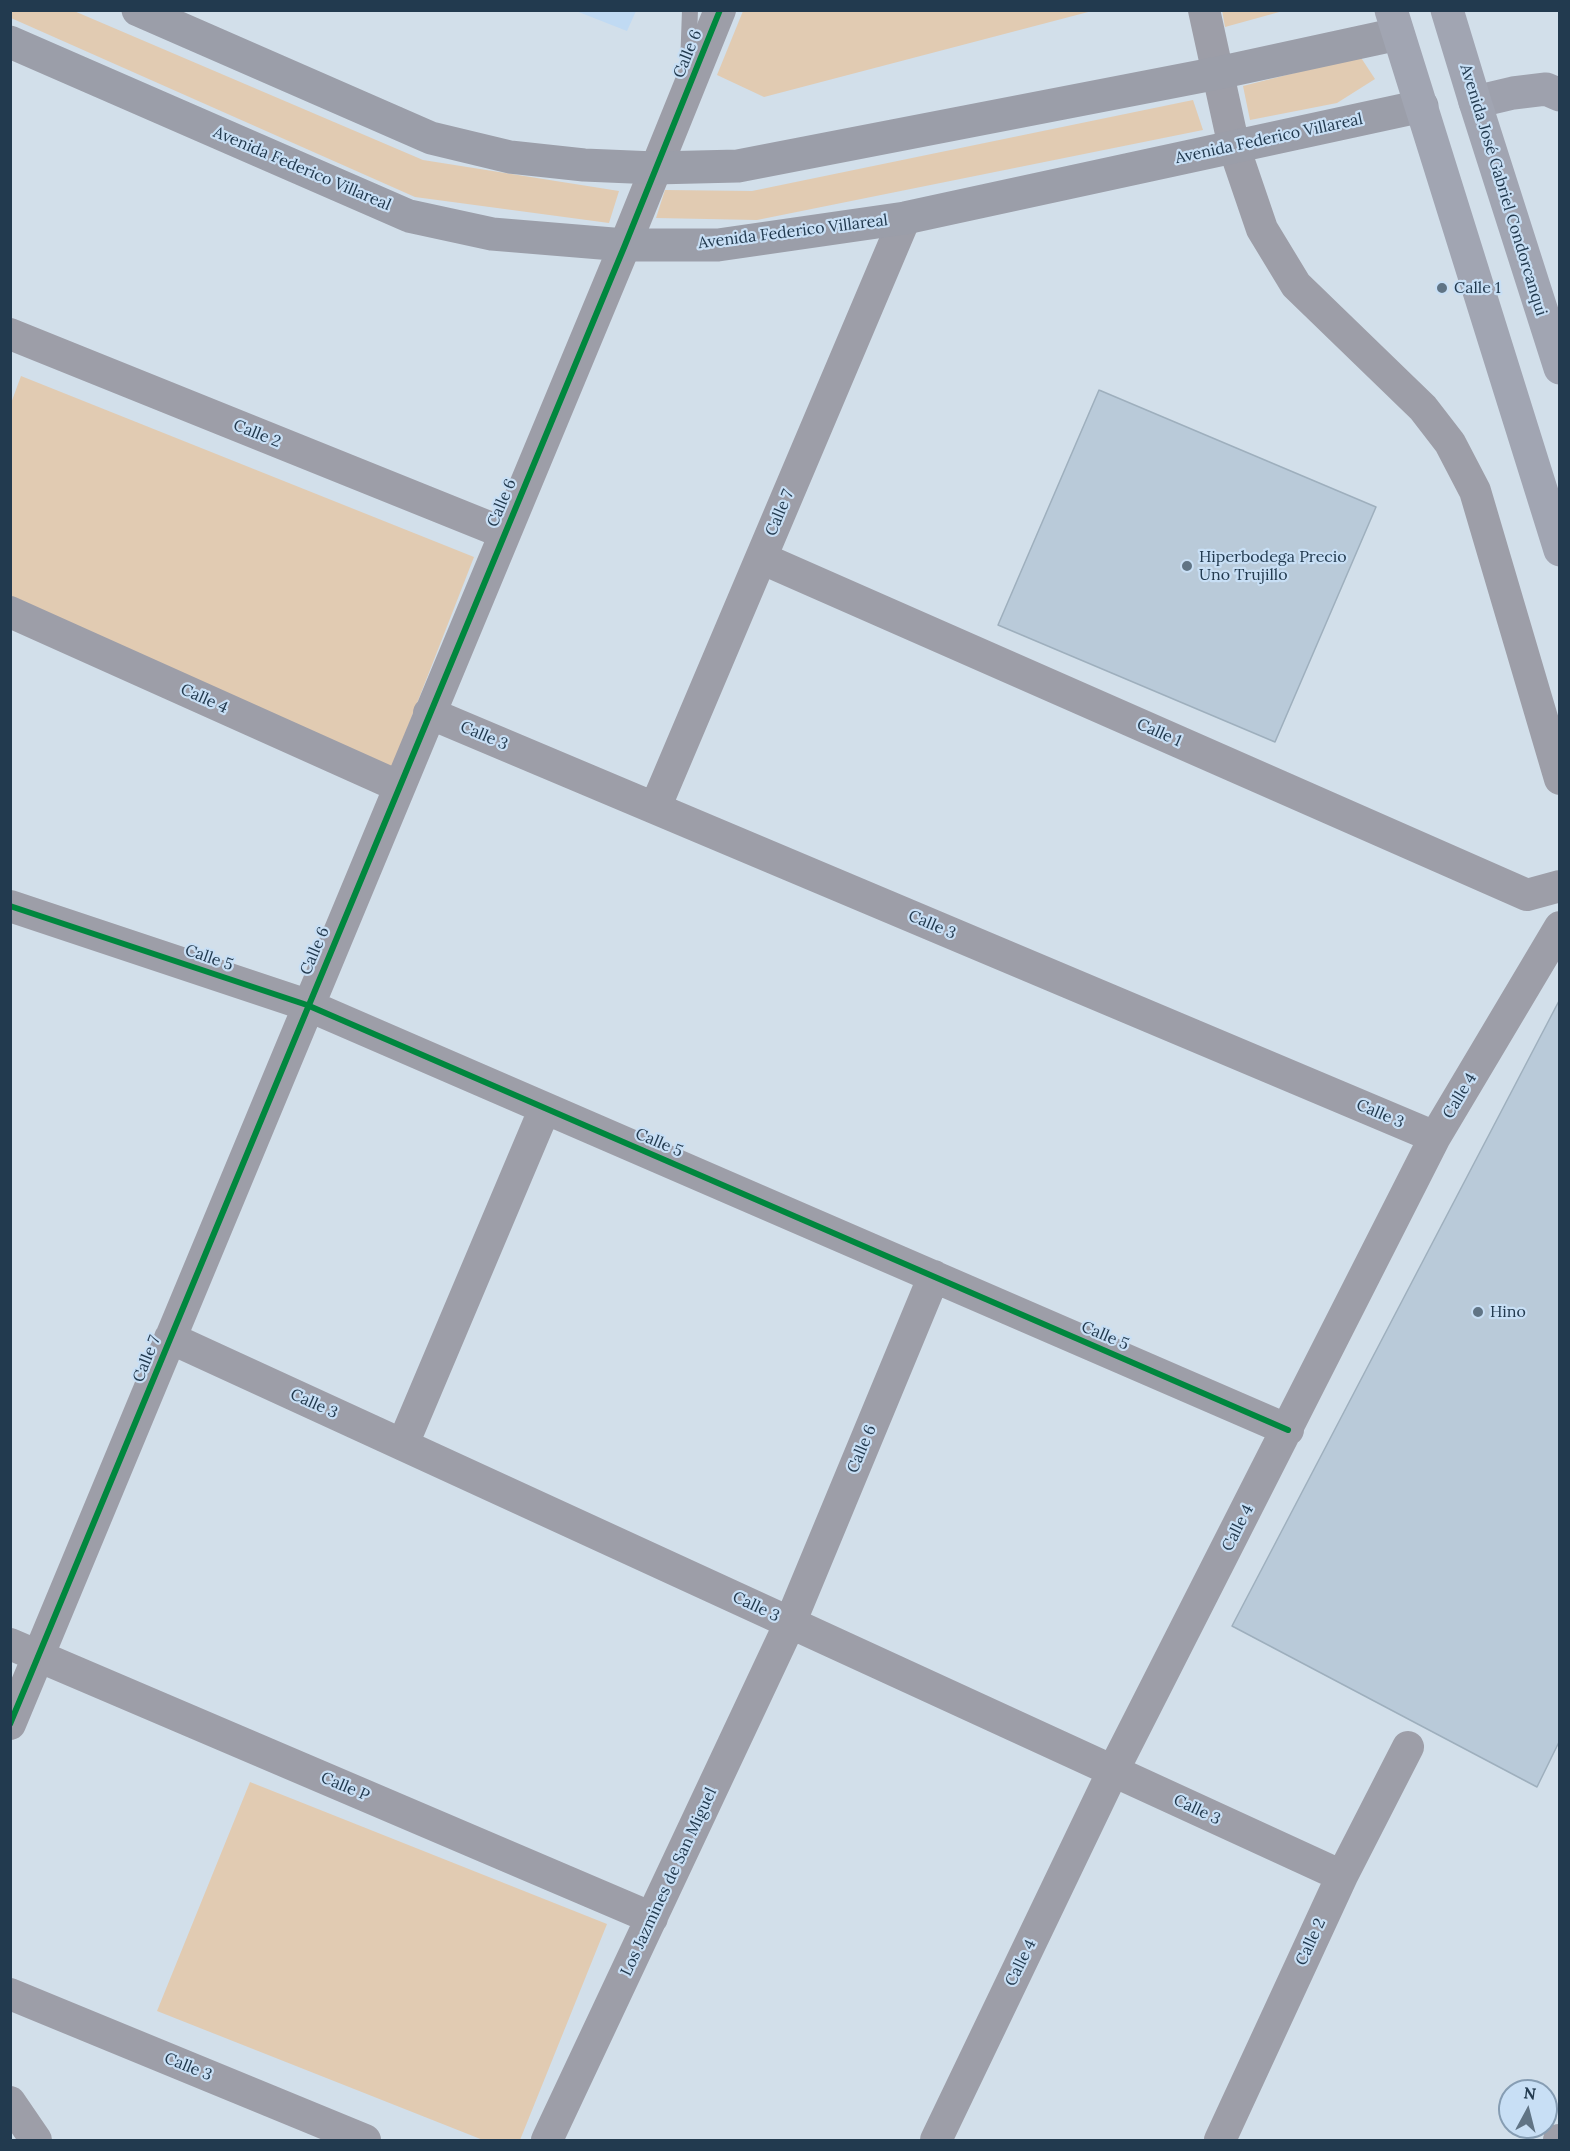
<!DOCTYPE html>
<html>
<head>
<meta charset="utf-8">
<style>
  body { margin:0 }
  #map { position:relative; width:1570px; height:2151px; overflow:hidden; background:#d2dfea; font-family:Lora,serif }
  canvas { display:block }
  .frame { position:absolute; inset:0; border:12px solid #223a4f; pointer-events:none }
  .north { position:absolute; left:1498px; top:2079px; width:60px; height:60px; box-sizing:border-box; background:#c8dff5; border:2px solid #869db3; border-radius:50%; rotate:7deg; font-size:16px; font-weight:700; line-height:24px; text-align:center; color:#223a4f }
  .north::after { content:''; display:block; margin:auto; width:21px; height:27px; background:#607485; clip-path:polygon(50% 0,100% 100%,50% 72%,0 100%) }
</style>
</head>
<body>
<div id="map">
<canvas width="1570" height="2151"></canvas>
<div class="frame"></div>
<div class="north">N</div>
</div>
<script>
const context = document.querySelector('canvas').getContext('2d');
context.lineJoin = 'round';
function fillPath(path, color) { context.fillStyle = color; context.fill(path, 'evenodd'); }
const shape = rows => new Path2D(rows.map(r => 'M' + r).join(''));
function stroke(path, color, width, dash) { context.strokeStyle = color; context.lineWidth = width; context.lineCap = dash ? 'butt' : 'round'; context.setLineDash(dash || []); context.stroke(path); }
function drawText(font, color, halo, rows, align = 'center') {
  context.font = font + ' Lora,serif'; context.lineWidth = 4.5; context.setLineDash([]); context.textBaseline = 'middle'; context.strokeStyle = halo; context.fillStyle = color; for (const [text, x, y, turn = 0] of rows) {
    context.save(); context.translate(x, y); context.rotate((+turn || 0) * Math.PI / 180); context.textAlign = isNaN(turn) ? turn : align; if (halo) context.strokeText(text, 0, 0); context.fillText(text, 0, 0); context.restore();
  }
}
const built = shape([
  [576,11,636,10,636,11,627,31]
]);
const green = shape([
  [11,10,74,11,423,160,619,191,609,223,415,197,11,18],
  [1222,10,1283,10,1283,11,1225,27],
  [743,11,743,10,1092,11,764,97,717,75],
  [1354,47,1375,79,1337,103,1250,120,1243,86,1322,66],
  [1193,100,1203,130,757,220,656,218,665,190,752,191],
  [21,376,474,557,391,770,11,604,10,406],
  [250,1782,607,1924,520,2140,483,2140,157,2011]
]);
const building = shape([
  [1099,390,1376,507,1275,742,998,625,1099,390],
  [1560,999,1560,1740,1537,1787,1232,1626,1560,999]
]);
const lane = shape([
  [688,67,690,10]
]);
const street = shape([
  [1204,10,1234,147,1262,229,1296,285,1423,408,1450,443,1475,491,1560,779],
  [10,334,504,533],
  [761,558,1527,895,1560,886],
  [10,612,398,786],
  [429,713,1435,1137],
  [655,808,905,218],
  [10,906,307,1005,1288,1430],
  [170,1338,1342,1876],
  [403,1444,545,1108],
  [10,1644,652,1918],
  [10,1724,625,245,720,10],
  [10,1994,365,2140],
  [10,2102,36,2140],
  [547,2140,790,1623,934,1276],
  [936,2140,1113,1771,1435,1137,1560,927],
  [1220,2140,1342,1876,1408,1747],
  [1559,2140,1560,2140]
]);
const secondary = shape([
  [138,10,431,138,510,157,584,165,655,168,738,166,1218,73,1398,34],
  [10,42,409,216,492,234,625,245,718,245,905,218,1422,106]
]);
const primary = shape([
  [1475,102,1513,93,1546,89,1560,95]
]);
const highway = shape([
  [1391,10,1560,550],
  [1447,10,1475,102,1560,368]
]);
const cycleway = shape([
  [10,906,307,1005,1288,1430],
  [10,1724,625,245,720,10]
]);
const markers = [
  [1442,288,6,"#607485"],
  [1187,566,6,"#607485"],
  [1478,1312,6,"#607485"]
];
const streetNames = [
  ["Calle 6",688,54,-68],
  ["Avenida Federico Villareal",1269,139,-12],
  ["Avenida Federico Villareal",302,169,23],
  ["Avenida José Gabriel Condorcanqui",1503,190,73],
  ["Avenida Federico Villareal",793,232,-7],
  ["Calle 2",257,434,22],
  ["Calle 6",502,503,-67],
  ["Calle 7",780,513,-67],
  ["Calle 4",204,699,24],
  ["Calle 1",1159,733,24],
  ["Calle 3",484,736,23],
  ["Calle 3",932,925,23],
  ["Calle 6",315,951,-67],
  ["Calle 5",209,958,19],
  ["Calle 4",1460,1096,-59],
  ["Calle 3",1380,1114,23],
  ["Calle 5",659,1143,23],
  ["Calle 5",1105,1336,23],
  ["Calle 7",147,1359,-68],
  ["Calle 3",314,1404,24],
  ["Calle 6",862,1449,-67],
  ["Calle 4",1238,1528,-63],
  ["Calle 3",756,1607,25],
  ["Calle P",345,1787,23],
  ["Calle 3",1197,1810,25],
  ["Los Jazmines de San Miguel",669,1882,-65],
  ["Calle 2",1311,1942,-65],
  ["Calle 4",1021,1963,-64],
  ["Calle 3",188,2067,22]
];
const poiNames = [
  ["Calle 1",1454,288],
  ["Hiperbodega Precio",1199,557],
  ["Uno Trujillo",1199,575],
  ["Hino",1490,1312]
];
fillPath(built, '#c0daf3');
fillPath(green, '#e1cbb2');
fillPath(building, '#b9cad9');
stroke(building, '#9eafbd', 1.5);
stroke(lane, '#9d9ea8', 16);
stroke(street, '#9d9ea8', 32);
stroke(secondary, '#9b9ea9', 33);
stroke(primary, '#9ea1ad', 33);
stroke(highway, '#a1a5b2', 33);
stroke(cycleway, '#00873e', 6);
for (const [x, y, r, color] of markers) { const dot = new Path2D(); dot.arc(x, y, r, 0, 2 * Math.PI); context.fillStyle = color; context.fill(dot); stroke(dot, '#c8dff5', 2); }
drawText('16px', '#223a4f', '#c8dff5', streetNames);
drawText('16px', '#223a4f', '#c8dff5', poiNames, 'left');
</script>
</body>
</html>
